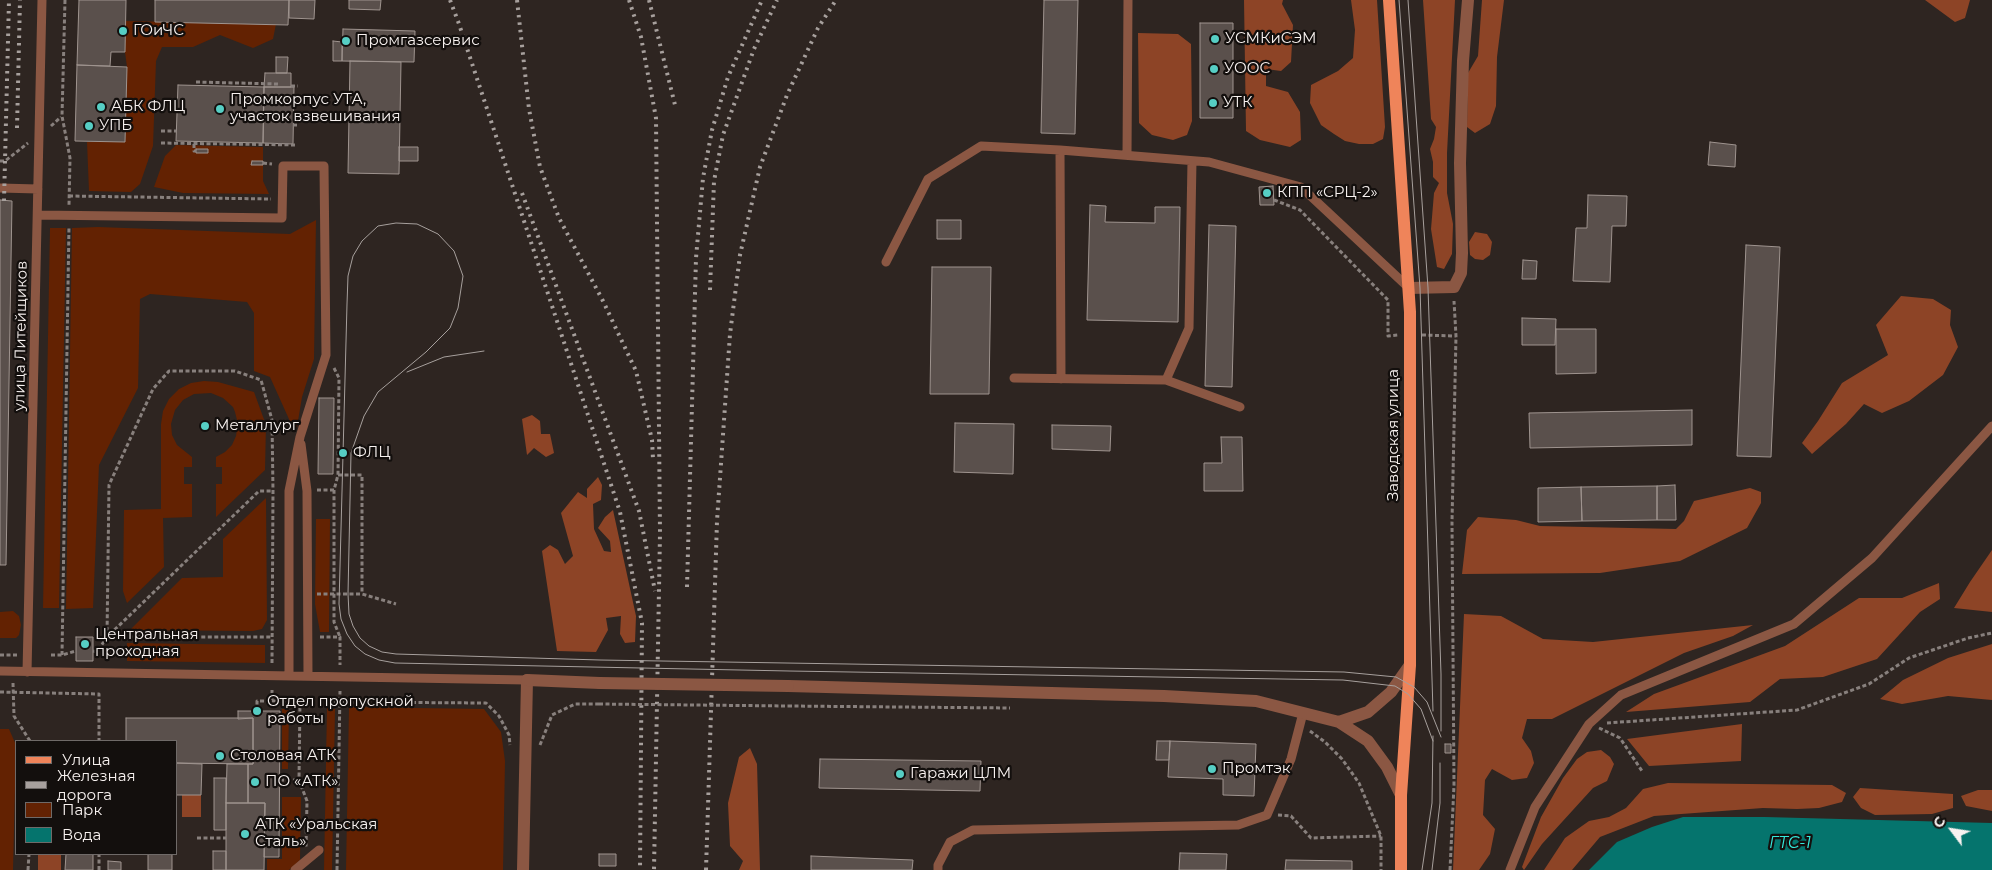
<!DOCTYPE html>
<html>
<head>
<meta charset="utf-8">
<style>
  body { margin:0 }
  #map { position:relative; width:1992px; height:870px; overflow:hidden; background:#2e2521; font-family:Montserrat,sans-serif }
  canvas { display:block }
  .legend { position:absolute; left:15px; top:740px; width:162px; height:115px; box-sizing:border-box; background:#130f0d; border:1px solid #6f6a68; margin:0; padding:6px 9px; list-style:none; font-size:15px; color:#f8f2f0 }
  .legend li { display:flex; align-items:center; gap:10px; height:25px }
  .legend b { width:25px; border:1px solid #6f6a68 }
  .north { position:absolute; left:1927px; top:805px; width:50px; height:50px; -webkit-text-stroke:4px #130f0d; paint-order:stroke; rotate:301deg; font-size:14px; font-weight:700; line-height:20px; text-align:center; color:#f8f2f0 }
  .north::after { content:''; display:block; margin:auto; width:18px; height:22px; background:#f8f2f0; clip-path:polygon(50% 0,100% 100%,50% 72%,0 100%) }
</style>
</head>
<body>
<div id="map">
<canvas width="1992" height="870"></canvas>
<ul class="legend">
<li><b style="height:6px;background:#ef845a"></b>Улица</li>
<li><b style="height:6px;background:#a7a09d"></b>Железная дорога</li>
<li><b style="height:14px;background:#632202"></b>Парк</li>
<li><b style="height:14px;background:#05746d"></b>Вода</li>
</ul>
<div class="north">С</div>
</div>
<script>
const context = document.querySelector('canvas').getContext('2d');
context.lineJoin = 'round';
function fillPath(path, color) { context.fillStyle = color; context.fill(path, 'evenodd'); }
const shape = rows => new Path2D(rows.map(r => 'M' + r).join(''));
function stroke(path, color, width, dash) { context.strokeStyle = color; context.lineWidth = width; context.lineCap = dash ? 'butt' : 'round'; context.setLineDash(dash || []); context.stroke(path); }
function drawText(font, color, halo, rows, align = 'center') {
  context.font = font + ' Montserrat,sans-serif'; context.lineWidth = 4.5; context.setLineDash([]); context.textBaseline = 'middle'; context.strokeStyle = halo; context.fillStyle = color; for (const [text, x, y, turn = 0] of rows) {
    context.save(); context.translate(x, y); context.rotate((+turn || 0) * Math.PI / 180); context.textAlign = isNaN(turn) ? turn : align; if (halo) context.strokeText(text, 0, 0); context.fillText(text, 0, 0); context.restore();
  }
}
const green = shape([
  [125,21,276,24,273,39,253,48,220,35,193,47,162,47,156,61,153,146,140,184,131,192,89,191,87,142,125,142,127,67,125,52],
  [176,145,263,147,263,181,269,194,183,193,154,187,165,156],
  [316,220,314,359,302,397,297,427,293,428,270,377,254,371,254,313,247,302,150,294,140,299,138,388,99,465,93,608,66,609,72,228,98,227,290,234],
  [50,228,66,228,59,608,43,608],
  [204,381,218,382,254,392,266,425,265,470,216,517,216,484,222,484,222,467,216,467,216,457,225,452,232,445,236,436,238,424,235,412,233,407,223,398,211,393,194,394,183,400,175,410,171,424,172,435,177,445,192,457,192,467,184,467,184,484,192,484,192,517,163,518,164,567,127,603,123,591,124,510,161,509,161,424,163,411,169,399,179,389,191,383],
  [266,498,267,620,262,629,253,631,130,630,182,578,223,577,223,539],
  [316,519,330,519,329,632,320,632,315,604],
  [13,611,19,616,21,625,19,635,16,638,0,638,0,612],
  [127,643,265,645,265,663,127,661],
  [349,707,484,709,501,732,505,761,503,870,346,870],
  [327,708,335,709,332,870,324,870],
  [282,709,289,709,288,769,282,769],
  [0,729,9,729,16,745,13,870,0,870],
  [282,797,301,797,300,860,289,870,267,870,267,859,282,859]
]);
const forest = shape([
  [1244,0,1283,0,1282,4,1293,25,1291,62,1281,71,1266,69,1266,86,1288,92,1300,112,1301,140,1290,147,1260,140,1246,131],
  [1351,0,1377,0,1385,127,1383,139,1373,144,1359,144,1345,141,1334,134,1321,125,1310,103,1311,85,1338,71,1353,58,1355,30],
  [1423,0,1455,0,1447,153,1447,193,1453,224,1452,254,1444,269,1437,267,1431,229,1434,193,1439,183,1433,177,1433,162,1430,149,1434,139,1436,127,1431,119],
  [1482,0,1504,0,1497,57,1496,106,1490,124,1475,133,1467,127,1468,73,1478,56],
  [1925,0,1970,0,1965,18,1955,22],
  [1138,33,1178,34,1191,44,1192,121,1187,135,1173,140,1152,135,1139,123],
  [1475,232,1487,234,1492,242,1490,255,1483,260,1475,259,1470,255,1469,242],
  [1901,296,1933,299,1951,310,1950,325,1958,347,1943,375,1909,401,1882,413,1864,404,1846,424,1812,454,1802,443,1818,421,1842,383,1888,355,1876,325],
  [532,415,540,421,541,434,550,434,554,453,546,457,534,448,527,455,522,419],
  [598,477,602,485,601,500,593,504,594,529,604,551,611,552,610,541,598,528,605,517,613,510,636,616,635,642,625,643,620,634,621,616,606,618,608,630,596,652,557,651,542,551,550,545,558,550,565,564,573,556,561,513,578,492,587,498,587,489],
  [1750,488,1761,492,1761,503,1747,528,1680,561,1600,573,1462,574,1467,530,1478,517,1516,520,1540,526,1676,529,1684,521,1694,501],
  [1992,550,1992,612,1954,608,1970,582],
  [1939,583,1940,599,1920,612,1877,659,1823,677,1780,679,1750,702,1626,712,1654,694,1785,646,1859,598,1902,598],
  [1464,614,1501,616,1543,639,1593,642,1753,625,1733,636,1684,653,1552,719,1527,719,1522,738,1531,751,1534,763,1527,778,1512,780,1492,769,1485,780,1483,815,1495,829,1490,854,1479,870,1453,870],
  [1992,644,1992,700,1948,696,1902,704,1880,699,1903,680,1948,658],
  [1742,724,1741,761,1649,766,1627,739],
  [750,748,757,764,760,870,739,870,743,861,730,846,728,803,739,757],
  [1601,750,1610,757,1614,764,1607,781,1593,788,1542,844,1524,870,1522,867,1541,817,1563,778,1577,759,1587,752],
  [1668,783,1832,785,1846,793,1842,802,1819,808,1797,809,1763,808,1654,816,1600,837,1572,870,1544,870,1565,838,1589,821,1609,817,1626,808,1643,789],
  [1860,788,1953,794,1953,808,1932,814,1875,815,1861,808,1853,797],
  [1978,790,1992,790,1992,811,1966,806,1961,796],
  [182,795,201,795,201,817,182,817],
  [38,854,61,854,61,870,38,870]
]);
const water = shape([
  [1683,817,1765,817,1992,823,1992,870,1589,870,1617,842,1652,827]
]);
const building = shape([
  [79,0,126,0,125,52,111,52,110,66,77,65,79,0],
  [155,0,289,0,288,25,155,22,155,0],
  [289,0,315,0,314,19,289,18,289,0],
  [349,0,381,0,380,10,349,9,349,0],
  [1044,0,1078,0,1075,134,1041,133,1044,0],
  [1200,23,1233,23,1233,118,1200,118,1200,23],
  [343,29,415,31,414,62,342,61,343,29],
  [333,41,342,42,342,61,333,61,333,41],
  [276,57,288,57,287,73,276,73,276,57],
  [350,61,401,62,399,174,348,173,350,61],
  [77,65,127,67,125,142,75,141,77,65],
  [265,73,291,73,291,87,264,87,265,73],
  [178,85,264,87,263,143,176,141,178,85],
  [264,87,294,87,293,144,263,143,264,87],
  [1710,142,1736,145,1735,167,1708,165,1710,142],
  [399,147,418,147,418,161,399,161,399,147],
  [196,149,208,149,208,153,196,153,196,149],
  [252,161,263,161,263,165,251,165,252,161],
  [1273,186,1274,205,1260,205,1259,187,1273,186],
  [1588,195,1627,196,1626,226,1612,226,1610,282,1573,281,1576,228,1587,228,1588,195],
  [0,200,12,201,6,565,0,565,0,200],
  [1090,205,1106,206,1105,222,1155,223,1155,207,1180,207,1178,322,1087,320,1090,205],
  [937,220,961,220,961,239,937,239,937,220],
  [1209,225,1236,226,1232,387,1205,386,1209,225],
  [1746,245,1780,247,1771,457,1737,456,1746,245],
  [1523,260,1537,261,1536,279,1522,279,1523,260],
  [932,267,991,267,989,394,930,394,932,267],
  [1522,318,1556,319,1555,345,1522,345,1522,318],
  [1556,329,1596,329,1596,373,1556,374,1556,329],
  [319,398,334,398,333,474,318,474,319,398],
  [1692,410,1692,445,1530,448,1529,413,1692,410],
  [955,423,1014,424,1013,474,954,472,955,423],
  [1052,425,1111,426,1110,451,1052,449,1052,425],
  [1221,437,1242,437,1243,491,1204,491,1204,463,1222,463,1221,437],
  [1675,485,1676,520,1657,520,1657,486,1675,485],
  [1657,486,1657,520,1582,521,1581,487,1657,486],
  [1581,487,1582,521,1538,522,1538,488,1581,487],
  [76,637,93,637,93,661,76,661,76,637],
  [238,711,280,711,279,857,264,857,265,803,248,803,248,764,253,764,253,718,238,719,238,711],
  [126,718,253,718,253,764,176,763,176,741,126,741,126,718],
  [1157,741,1170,741,1169,760,1156,760,1157,741],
  [1170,741,1256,744,1254,796,1223,795,1223,779,1168,777,1170,741],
  [1445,744,1451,744,1451,753,1445,753,1445,744],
  [820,759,981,761,980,791,819,788,820,759],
  [176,763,202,764,201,795,176,795,176,763],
  [227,764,248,764,248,803,226,803,227,764],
  [214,778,226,778,226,830,214,830,214,778],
  [226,803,265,803,264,870,226,870,226,803],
  [213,851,226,851,226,870,213,870,213,851],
  [1180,853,1227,854,1226,870,1179,870,1180,853],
  [66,854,93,854,93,870,65,870,66,854],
  [148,854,172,854,172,870,148,870,148,854],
  [599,854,616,854,616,866,599,866,599,854],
  [811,856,913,860,912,870,811,870,811,856],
  [1286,860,1352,861,1352,870,1285,870,1286,860],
  [108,861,121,862,121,870,108,870,108,861]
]);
const path = shape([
  [65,0,62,116,70,158,69,205],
  [196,82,278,84,278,87],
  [291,86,298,86],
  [293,125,298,125],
  [51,126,61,117],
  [161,131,176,131],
  [161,143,297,145],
  [194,144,194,151,196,151],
  [0,161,5,161,28,143],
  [263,163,272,164],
  [69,196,271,199],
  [1274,200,1300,210,1388,300,1388,336,1398,335],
  [1422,335,1456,336],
  [334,368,339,378,338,475,334,490,334,622,340,637],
  [338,475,362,475,362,594],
  [317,490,334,490],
  [317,594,362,594,396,604],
  [320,637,340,637,340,665],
  [93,651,97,652,107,637,259,491,273,491],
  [0,655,17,655],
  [51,655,62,655,76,651],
  [62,655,69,226],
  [272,663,273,491,272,420,261,380,235,371,169,371,153,389,109,485,107,637,272,637],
  [13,683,14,716,30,741],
  [0,692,99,694,99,741],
  [272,701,310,701],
  [300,701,299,780,307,801,306,847],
  [334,702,486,703,499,716,509,735,510,745],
  [788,706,1010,708],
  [257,711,257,701,272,701,272,690],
  [1607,723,1797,710,1869,684,1909,658,1968,638,1992,633],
  [1599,728,1620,738,1642,771],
  [1310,731,1325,742,1342,759,1359,783,1381,836,1381,870],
  [540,745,552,715,575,704,599,704],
  [280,780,299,780],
  [1278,815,1291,816,1311,838,1381,836],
  [197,838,226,838],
  [28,870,29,854],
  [99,870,99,854],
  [337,870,340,691],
  [1450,870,1454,785,1452,522,1456,336,1454,301]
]);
const service = shape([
  [1060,150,1061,379],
  [1127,155,1128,0],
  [0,188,38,189],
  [38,215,282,218,283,166,324,166,326,355,300,437,289,491,289,676],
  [886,262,928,179,981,146,1060,150,1209,162,1301,187,1409,288],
  [1014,378,1166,380,1240,407],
  [1166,380,1189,328,1192,161],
  [301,444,307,491,308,676],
  [0,671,527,680],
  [27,672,42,0],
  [295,870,319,850],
  [938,870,938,865,950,842,973,830,1238,825,1267,815,1291,759,1303,713],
  [1510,870,1535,807,1589,724,1621,695,1794,624,1872,558,1992,426]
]);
const minor = shape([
  [1409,288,1454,287,1461,273,1462,253,1460,163,1463,61,1468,0],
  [523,870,527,680]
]);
const tertiary = shape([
  [527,680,600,683],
  [788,686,1164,696,1256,701,1339,722,1368,741,1387,767,1401,795],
  [1339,722,1368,712,1391,692,1410,665]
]);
const primary = shape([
  [1389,0,1410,312,1410,665,1401,795,1401,870]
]);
const tram = shape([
  [1399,0,1420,288,1433,711],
  [1408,0,1428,288,1441,674,1441,731],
  [407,372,444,357,484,351],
  [1433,741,1421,709,1408,694,1395,686,1343,680,789,671,395,663,379,660,365,654,355,646,347,634,341,619,339,604,347,304,348,276,353,256,362,241,378,226,396,223,417,224,438,234,454,251,463,276,458,308,450,328,426,352,378,392,364,416,351,453,348,594,349,614,353,626,360,638,369,646,382,652,396,654,600,660,1344,672,1396,677,1414,687,1427,702,1441,737],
  [1422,870,1432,803,1433,736],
  [1432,870,1440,803,1440,763]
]);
const rail = shape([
  [450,0,459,24,620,512,642,623,640,870],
  [517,0,529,109,540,167,559,218,603,301,636,371,652,440,653,459],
  [629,0,641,37,656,118,660,533,654,870],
  [649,0,676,109],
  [17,128,20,0],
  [522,193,639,511,655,591],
  [4,201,9,0],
  [710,290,714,181,723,135,754,49,777,0],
  [687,587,696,258,703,178,712,130,728,77,762,0],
  [706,870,717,521,730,334,740,255,760,167,787,95,818,28,836,0]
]);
const pathBridge = shape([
  [599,704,788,706]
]);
const tertiaryBridge = shape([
  [600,683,788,686]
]);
const markers = [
  [123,31,5,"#56cec4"],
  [1215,39,5,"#56cec4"],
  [346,41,5,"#56cec4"],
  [1214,69,5,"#56cec4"],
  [1213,103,5,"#56cec4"],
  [101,107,5,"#56cec4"],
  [220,109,5,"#56cec4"],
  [89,126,5,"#56cec4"],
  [1267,193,5,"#56cec4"],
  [205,426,5,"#56cec4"],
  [343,453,5,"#56cec4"],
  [85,644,5,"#56cec4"],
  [257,711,5,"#56cec4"],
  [220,756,5,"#56cec4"],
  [1212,769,5,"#56cec4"],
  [900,774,5,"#56cec4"],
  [255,782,5,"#56cec4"],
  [245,834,5,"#56cec4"]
];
const poiNames = [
  ["ГОиЧС",133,31],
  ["УСМКиСЭМ",1225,39],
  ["Промгазсервис",356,41],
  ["УООС",1224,69],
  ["Промкорпус УТА,",230,100],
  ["участок взвешивания",230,117],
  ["УТК",1223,103],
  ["АБК ФЛЦ",111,107],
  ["УПБ",99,126],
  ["КПП «СРЦ-2»",1277,193],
  ["Металлург",215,426],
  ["ФЛЦ",353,453],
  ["Центральная",95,635],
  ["проходная",95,652],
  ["Отдел пропускной",267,702],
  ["работы",267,719],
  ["Столовая АТК",230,756],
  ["Промтэк",1222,769],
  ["Гаражи ЦЛМ",910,774],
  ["ПО «АТК»",265,782],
  ["АТК «Уральская",255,825],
  ["Сталь»",255,842]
];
const streetNames = [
  ["улица Литейщиков",21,336,-89],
  ["Заводская улица",1394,435,-90]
];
const waterNames = [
  ["ГТС-1",1790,843]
];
fillPath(green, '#632202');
fillPath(forest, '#8d4426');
fillPath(water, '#05746d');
fillPath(building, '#5a504c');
stroke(building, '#9f948f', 1);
stroke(path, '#88807d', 3, [4, 2.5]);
stroke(service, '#8b5743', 9);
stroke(minor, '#8b5743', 12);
stroke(tertiary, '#8b5743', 12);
stroke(primary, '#ef845a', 12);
stroke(tram, '#a7a09d', 1);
stroke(rail, '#a7a09d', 4, [2.5, 5]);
stroke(pathBridge, '#88807d', 3, [4, 2.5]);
stroke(tertiaryBridge, '#8b5743', 12);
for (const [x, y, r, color] of markers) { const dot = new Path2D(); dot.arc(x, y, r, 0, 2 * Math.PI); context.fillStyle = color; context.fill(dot); stroke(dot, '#130f0d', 2); }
drawText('15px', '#f8f2f0', '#130f0d', poiNames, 'left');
drawText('15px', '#f8f2f0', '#130f0d', streetNames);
drawText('italic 16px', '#36eadd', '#130f0d', waterNames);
</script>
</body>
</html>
